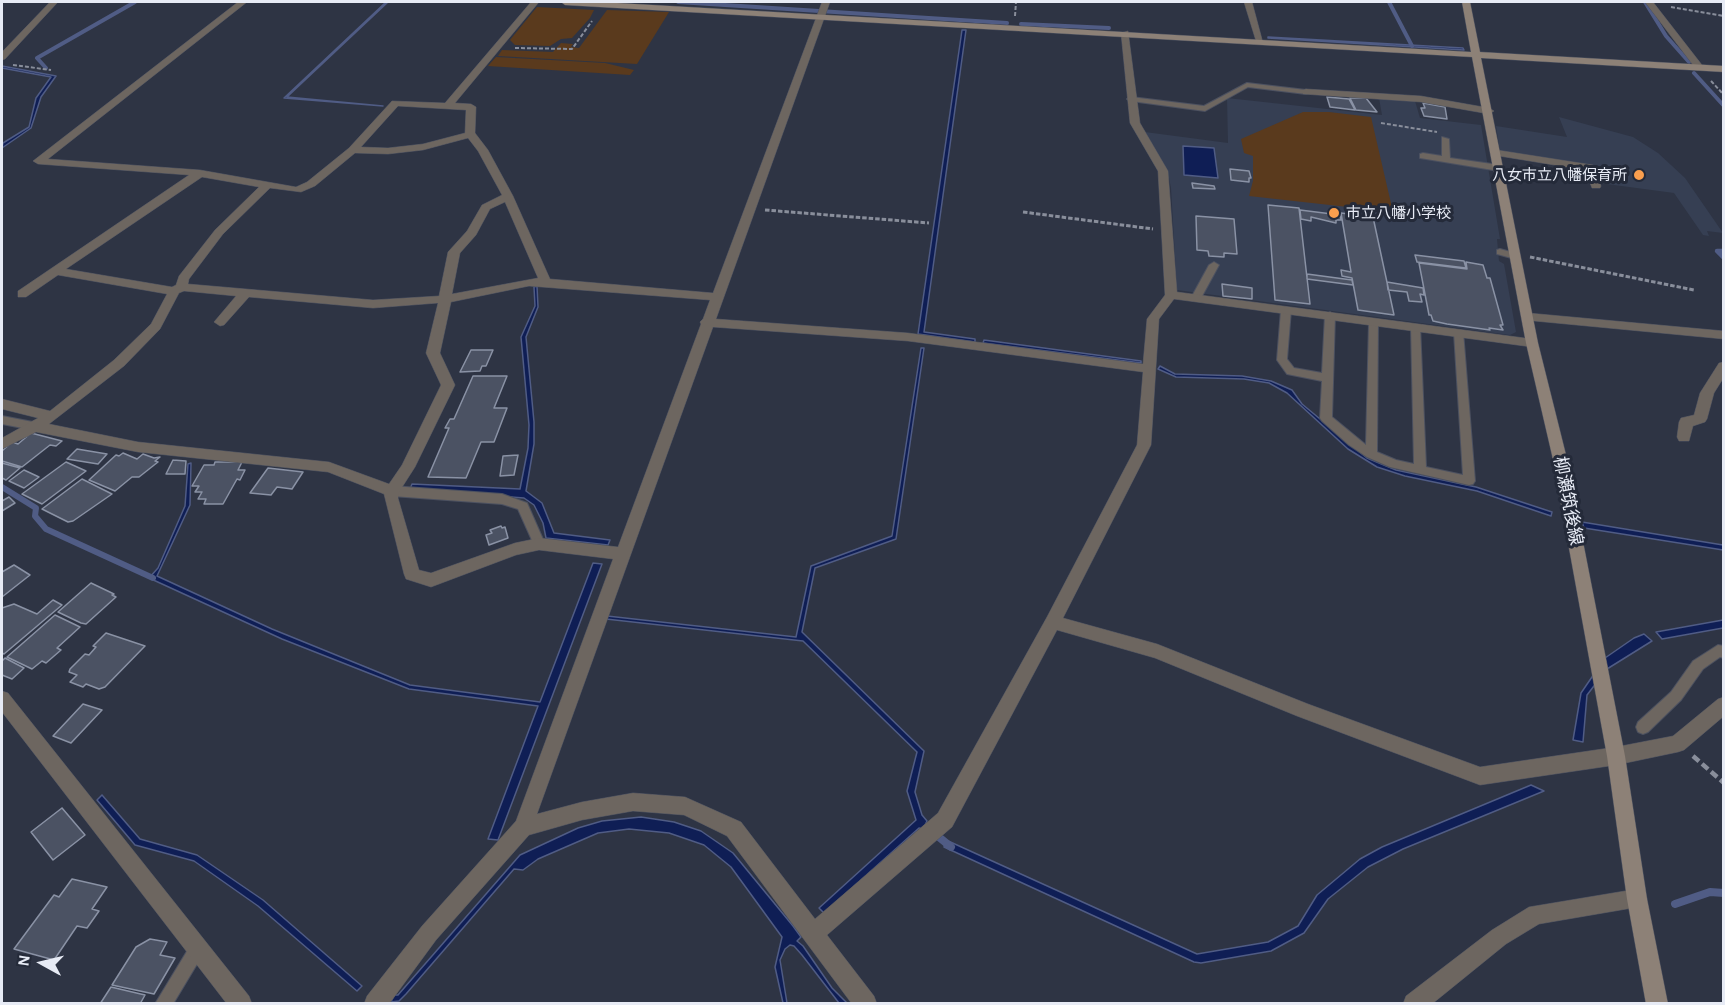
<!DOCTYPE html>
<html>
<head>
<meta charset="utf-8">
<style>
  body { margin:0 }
  #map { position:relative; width:1725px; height:1005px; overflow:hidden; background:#2e3444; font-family:"Alegreya Sans",sans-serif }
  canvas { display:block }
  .frame { position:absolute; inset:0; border:3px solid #e7ebf5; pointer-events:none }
  .north { position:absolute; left:12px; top:933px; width:60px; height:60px; -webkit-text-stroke:4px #242a39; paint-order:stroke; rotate:278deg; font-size:16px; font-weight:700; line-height:24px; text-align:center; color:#e7ebf5 }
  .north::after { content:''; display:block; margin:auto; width:21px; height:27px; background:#e7ebf5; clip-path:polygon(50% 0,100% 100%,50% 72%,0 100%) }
</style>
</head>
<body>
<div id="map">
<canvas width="1725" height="1005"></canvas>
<div class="frame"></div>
<div class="north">N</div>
</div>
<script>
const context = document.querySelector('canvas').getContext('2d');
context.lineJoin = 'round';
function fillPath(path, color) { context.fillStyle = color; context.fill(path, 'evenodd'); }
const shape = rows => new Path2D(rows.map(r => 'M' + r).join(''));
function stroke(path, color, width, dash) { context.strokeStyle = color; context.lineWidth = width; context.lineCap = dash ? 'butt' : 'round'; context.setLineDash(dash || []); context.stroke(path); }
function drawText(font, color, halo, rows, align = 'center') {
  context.font = font + ' "Alegreya Sans","Noto Sans JP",sans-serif'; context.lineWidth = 6; context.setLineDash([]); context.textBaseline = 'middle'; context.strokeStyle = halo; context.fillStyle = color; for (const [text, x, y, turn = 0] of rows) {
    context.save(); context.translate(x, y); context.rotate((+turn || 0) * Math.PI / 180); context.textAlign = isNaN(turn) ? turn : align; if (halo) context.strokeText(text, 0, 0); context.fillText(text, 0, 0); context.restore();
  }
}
const built = shape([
  [1227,98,1382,115,1379,98,1415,101,1420,118,1481,125,1500,239,1497,239,1499,261,1504,264,1516,332,1510,335,1177,290,1171,188,1168,173,1145,132,1228,143],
  [1559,117,1633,137,1658,153,1685,178,1723,233,1707,231,1709,236,1703,235,1674,193,1599,183,1594,166,1500,151,1496,126,1567,137]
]);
const green = shape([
  [537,7,594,10,590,18,572,38,561,39,550,46,515,45,510,40],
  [607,10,669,12,637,64,498,56,502,50,553,52,561,43,573,44,571,47,579,48],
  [496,57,605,63,634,70,630,75,488,66],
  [1303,112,1329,112,1371,117,1393,212,1249,196,1253,181,1253,156,1244,153,1241,139]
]);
const water = shape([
  [386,2,388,2,287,97,383,106,284,98,386,2],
  [962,30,966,30,924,332,975,339,975,342,918,334,962,30],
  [1268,37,1463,48,1464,50,1268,38,1268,37],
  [2,66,56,76,41,97,31,128,2,148,3,143,29,127,36,98,51,77,2,68,2,66],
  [1183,146,1214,148,1218,178,1184,175,1183,146],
  [537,286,538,307,526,337,534,422,534,444,526,491,542,503,554,533,610,540,608,545,546,538,543,523,534,505,524,498,410,489,412,484,520,489,528,448,529,425,521,337,535,306,534,287,537,286],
  [984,340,1141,361,1141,363,983,343,984,340],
  [921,348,924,348,896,539,815,568,802,632,924,751,915,792,922,815,927,821,923,829,919,828,824,913,819,908,916,820,907,791,917,752,803,641,606,619,607,616,796,637,811,566,892,536,921,348],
  [1160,366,1175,374,1242,376,1271,381,1292,390,1302,404,1367,458,1396,470,1476,487,1552,512,1551,516,1477,491,1405,476,1377,467,1348,449,1287,393,1269,383,1244,379,1176,377,1158,369,1160,366],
  [191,463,190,505,157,576,272,629,410,685,540,702,593,563,602,564,498,840,488,839,538,706,409,689,282,639,149,578,158,568,185,506,188,464,191,463],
  [1582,522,1723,545,1723,550,1584,528,1582,522],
  [1723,620,1723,628,1662,639,1656,632,1723,620],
  [1644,634,1652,641,1607,669,1587,695,1583,742,1573,740,1581,693,1605,658,1634,638,1644,634],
  [1531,785,1544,791,1403,849,1368,867,1328,899,1304,933,1271,951,1201,963,1194,962,944,847,946,840,1197,954,1268,942,1298,926,1317,895,1360,859,1382,847,1531,785],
  [102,795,140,839,197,855,263,900,362,986,357,991,258,906,194,861,135,845,97,800,102,795],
  [641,817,674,822,701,831,733,853,793,926,801,937,797,941,803,946,832,988,847,1003,839,1003,802,955,794,946,790,945,785,949,780,960,787,1003,783,1003,775,967,782,937,731,867,704,845,669,833,629,829,598,833,538,859,523,870,514,869,406,994,399,1001,391,1002,394,995,398,995,520,855,578,828,602,821,641,817]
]);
const streamFar3 = shape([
  [678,2,1007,23],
  [1389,2,1412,46],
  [1645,2,1666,36,1689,62],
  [1021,24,1109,28],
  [46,68,37,58,135,2],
  [1694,73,1724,106]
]);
const streamFar2 = shape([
  [1724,251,1717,251,1724,258]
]);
const streamFar1 = shape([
  [2,487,36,508,35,516,46,529,153,578]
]);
const stream = shape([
  [934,833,951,847],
  [1675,904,1710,892,1724,893]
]);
const building = shape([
  [1327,97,1349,99,1355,110,1330,107,1327,97],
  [1350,98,1366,98,1377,112,1356,110,1350,98],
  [1423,103,1445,107,1447,119,1424,116,1421,108,1425,108,1423,103],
  [1230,169,1249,171,1251,178,1249,178,1249,182,1231,180,1230,169],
  [1192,183,1214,186,1215,189,1193,188,1192,183],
  [1268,205,1299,208,1310,304,1275,300,1268,205],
  [1300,210,1340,215,1341,220,1336,220,1336,223,1311,217,1311,221,1301,219,1300,210],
  [1341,213,1373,217,1394,315,1358,310,1352,278,1342,276,1341,270,1351,272,1341,213],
  [1196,216,1234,219,1237,254,1224,253,1224,257,1209,256,1208,251,1197,250,1196,216],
  [1415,255,1464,261,1466,268,1417,262,1415,255],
  [1466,262,1483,265,1487,278,1490,278,1503,325,1500,325,1503,330,1489,328,1490,330,1447,324,1433,321,1431,315,1429,315,1419,263,1467,269,1466,262],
  [1307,274,1352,280,1353,285,1307,279,1307,274],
  [1387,282,1423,288,1424,295,1420,294,1422,302,1409,301,1407,292,1388,290,1387,282],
  [1222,284,1252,288,1252,299,1223,296,1222,284],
  [471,350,493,350,486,366,482,366,480,371,460,372,471,350],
  [473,376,507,376,494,408,507,408,494,442,481,442,466,478,428,477,449,428,445,428,450,419,454,419,473,376],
  [31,433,62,441,56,446,50,445,22,467,2,461,2,451,12,442,18,444,31,433],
  [77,449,107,454,98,464,67,459,77,449],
  [123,453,137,459,143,454,154,458,160,457,155,461,158,462,139,477,132,477,115,491,89,480,116,455,119,456,123,453],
  [518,455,514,475,500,476,503,456,518,455],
  [173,460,186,461,185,474,166,474,173,460],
  [66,462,86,471,42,504,22,494,66,462],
  [215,462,242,462,238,470,245,470,240,480,237,479,223,504,204,504,206,499,198,499,202,492,195,492,199,486,192,486,204,465,214,465,215,462],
  [2,463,20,468,6,480,2,478,2,463],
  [268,468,303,472,292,489,277,487,271,495,250,493,268,468],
  [24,470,39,477,24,488,9,481,24,470],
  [82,479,112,494,73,521,68,522,42,509,82,479],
  [9,497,15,503,2,511,2,501,9,497],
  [501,526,502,528,505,527,508,538,489,545,486,535,492,533,490,530,501,526],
  [14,565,30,575,2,597,2,572,14,565],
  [91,583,114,594,112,595,116,597,86,624,81,623,58,612,91,583],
  [53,600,62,605,4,654,2,653,2,608,14,604,37,614,53,600],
  [55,615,80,627,57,648,61,650,46,663,42,661,32,669,7,657,55,615],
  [106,633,145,646,105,687,99,689,86,684,83,687,70,682,77,675,69,672,70,669,85,654,89,655,96,647,93,646,106,633],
  [5,658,24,668,12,679,2,675,2,661,5,658],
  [83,704,102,710,71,743,53,736,83,704],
  [62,808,85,835,53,860,31,832,62,808],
  [72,879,107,887,92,909,99,911,87,928,77,926,54,960,14,949,54,895,59,897,72,879],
  [150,939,167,942,160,955,175,958,154,994,112,985,136,947,150,939],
  [111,987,145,995,140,1004,100,1004,111,987]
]);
const pathFar2 = shape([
  [1671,7,1724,16],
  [1015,16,1016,2],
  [515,48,572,49,592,21],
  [13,65,51,70],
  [1711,81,1724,95],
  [1381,123,1437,132]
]);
const pathFar1 = shape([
  [765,210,929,223],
  [1023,212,1153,229],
  [1530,257,1694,290]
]);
const path = shape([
  [1693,756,1724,783]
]);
const lane = shape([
  [1247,83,1306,90,1310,92,1306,94,1248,87,1205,111,1131,101,1127,99,1131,97,1204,106,1247,83],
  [1442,137,1449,139,1450,158,1499,165,1503,168,1499,171,1420,158,1420,154,1423,153,1442,156,1442,137],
  [1500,249,1518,254,1520,256,1515,259,1497,254,1497,250,1500,249],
  [1214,262,1219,265,1201,298,1196,301,1193,300,1191,298,1209,265,1214,262],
  [1286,307,1291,310,1287,359,1294,368,1322,373,1325,315,1330,312,1335,315,1332,417,1366,445,1369,322,1374,319,1378,320,1377,452,1396,460,1414,464,1411,327,1412,325,1420,325,1426,467,1463,475,1454,333,1455,331,1463,331,1475,481,1473,484,1469,485,1390,467,1367,457,1349,445,1322,421,1320,418,1322,381,1287,374,1277,360,1281,310,1286,307],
  [2,416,33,422,39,426,33,430,2,424,2,416],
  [392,486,502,494,527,503,545,544,543,547,535,547,518,509,502,504,392,496,386,491,392,486],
  [1718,645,1724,646,1724,658,1720,657,1703,669,1681,700,1648,732,1643,734,1638,732,1636,727,1638,722,1671,692,1693,661,1718,645],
  [198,941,204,943,206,949,173,1004,155,1004,192,943,198,941]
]);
const street = shape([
  [50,2,58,2,5,59,2,60,2,52,50,2],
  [238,2,247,2,48,159,200,170,296,187,307,182,349,148,392,101,445,103,531,2,539,2,455,103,471,104,476,107,475,133,488,150,513,196,550,279,713,293,822,2,830,2,716,319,908,333,1143,364,1147,319,1165,295,1158,171,1130,123,1121,33,1128,31,1140,123,1168,171,1177,292,1532,339,1538,343,1532,347,1174,299,1159,319,1151,445,1063,618,1157,644,1308,704,1480,767,1616,747,1673,736,1718,699,1724,697,1724,716,1684,750,1678,752,1616,765,1480,785,1297,716,1155,658,1057,630,952,827,827,935,874,996,877,1004,852,1004,727,836,684,815,633,811,582,820,529,835,436,940,389,1004,364,1004,367,996,422,926,516,821,613,559,539,550,516,555,431,587,406,579,404,574,384,494,328,472,138,452,36,432,2,449,2,438,38,418,2,409,2,399,50,411,114,360,151,324,167,294,58,275,26,297,18,297,18,291,189,175,38,164,33,161,238,2],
  [398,106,466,110,465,133,423,144,388,148,361,147,398,106],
  [468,138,478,151,502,195,482,205,467,231,448,252,439,296,373,300,188,284,189,279,223,234,270,188,301,192,315,186,355,153,388,154,423,150,468,138],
  [202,177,259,187,215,230,179,276,176,285,172,287,66,269,202,177],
  [505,202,538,278,452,294,460,253,476,235,490,209,505,202],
  [529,286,710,300,703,319,700,322,701,324,618,547,539,538,515,543,431,573,419,570,398,498,399,492,415,467,455,385,440,353,451,302,529,286],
  [184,291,236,296,214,322,220,326,224,325,249,297,373,308,438,303,426,353,441,385,402,465,389,484,329,462,138,442,49,424,124,366,160,329,179,293,184,291],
  [713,327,908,341,1143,372,1137,445,1047,617,938,813,815,919,741,822,685,797,633,793,582,802,537,814,713,327],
  [1244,2,1252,2,1263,43,1256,41,1244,2],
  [1645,2,1653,2,1702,65,1702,69,1696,69,1645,2],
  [1306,89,1421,96,1489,108,1494,111,1489,114,1421,102,1303,94,1303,90,1306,89],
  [1497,150,1593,165,1601,186,1600,188,1592,188,1585,170,1493,155,1493,151,1497,150],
  [1528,313,1724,331,1724,339,1524,320,1522,317,1524,314,1528,313],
  [1724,362,1724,377,1714,393,1707,419,1705,422,1693,426,1689,441,1679,441,1677,437,1679,422,1681,418,1694,415,1700,393,1719,363,1724,362],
  [2,691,8,693,249,996,252,1004,227,1004,2,712,2,691],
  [1637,889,1644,892,1647,899,1644,906,1539,924,1506,944,1432,1004,1403,1004,1406,996,1492,930,1529,907,1637,889]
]);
const secondary = shape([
  [561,2,600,2,1471,52,1462,2,1470,2,1480,52,1724,66,1724,72,1481,58,1538,343,1566,455,1625,756,1647,899,1668,1004,1646,1004,1627,899,1607,756,1552,455,1526,343,1472,57,565,5,561,2]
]);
const markers = [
  [1639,175,6,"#fa9f4e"],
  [1334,213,6,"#fa9f4e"]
];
const farPoinames = [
  ["八女市立八幡保育所",1627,175],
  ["市立八幡小学校",1346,213,"left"]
];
const streetNames = [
  ["柳瀬筑後線",1568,501,79]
];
fillPath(built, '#363f53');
fillPath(green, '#5a3a1d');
fillPath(water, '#0f1e55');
stroke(water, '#505c85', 1.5);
stroke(streamFar3, '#505c85', 4);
stroke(streamFar2, '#505c85', 4.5);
stroke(streamFar1, '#505c85', 6);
stroke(stream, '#505c85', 8);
fillPath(building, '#4b5263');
stroke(building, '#8a92a5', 1.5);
stroke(lane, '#4c5160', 2);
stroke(street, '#4c5160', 1);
stroke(secondary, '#4c5160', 1);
stroke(pathFar2, '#898e9b', 2, [4, 2]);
stroke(pathFar1, '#898e9b', 3, [4.5, 2]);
stroke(path, '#898e9b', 4.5, [8, 4]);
fillPath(lane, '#6d6660');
fillPath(street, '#6d6660');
fillPath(secondary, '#8d8177');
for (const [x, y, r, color] of markers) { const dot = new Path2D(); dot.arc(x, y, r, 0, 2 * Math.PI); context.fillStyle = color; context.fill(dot); stroke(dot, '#242a39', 2); }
drawText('15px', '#e7ebf5', '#242a39', farPoinames, 'right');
drawText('18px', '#e7ebf5', '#242a39', streetNames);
</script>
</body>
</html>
